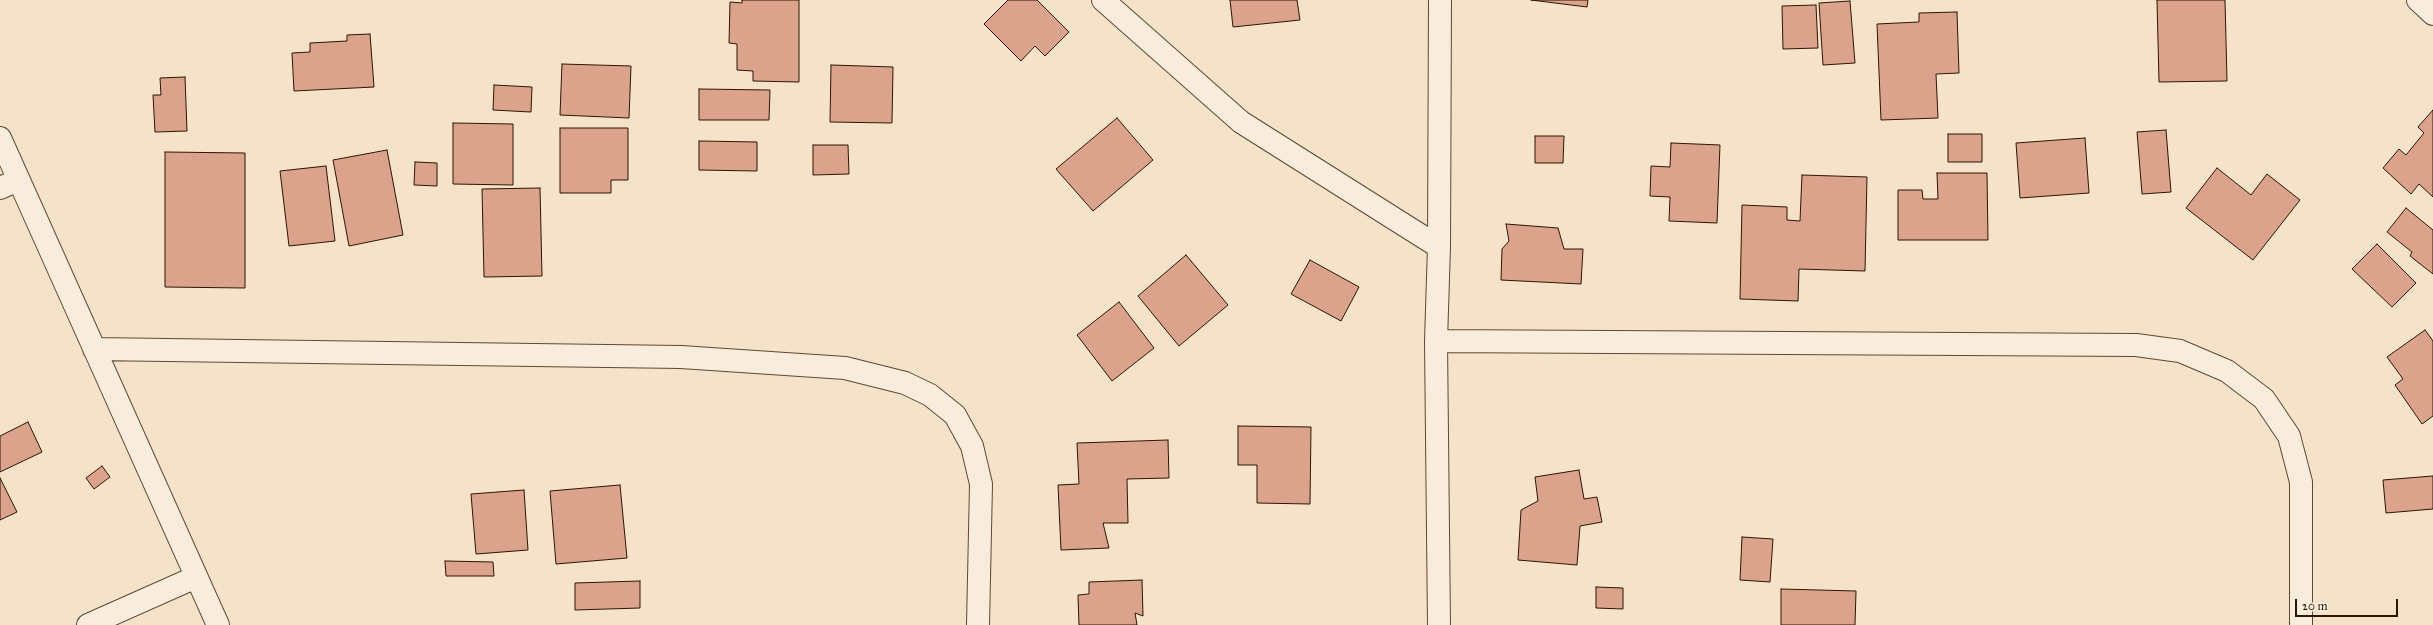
<!DOCTYPE html>
<html>
<head>
<meta charset="utf-8">
<style>
  body { margin:0 }
  #map { position:relative; width:2433px; height:625px; overflow:hidden; background:#f4e2c9; font-family:"IM FELL Great Primer",serif }
  canvas { display:block }
  .scale { position:absolute; left:2295px; top:599px; width:103px; height:18px; box-sizing:border-box; border:2px solid #2d1500; border-top:0; padding-left:5px; font-size:12px; line-height:14px; white-space:nowrap; color:#2d1500; -webkit-text-stroke:3px #f8ecdc; paint-order:stroke }
</style>
</head>
<body>
<div id="map">
<canvas width="2433" height="625"></canvas>
<div class="scale">20 m</div>
</div>
<script>
const context = document.querySelector('canvas').getContext('2d');
context.lineJoin = 'round';
function fillPath(path, color) { context.fillStyle = color; context.fill(path, 'evenodd'); }
const shape = rows => new Path2D(rows.map(r => 'M' + r).join(''));
function stroke(path, color, width, dash) { context.strokeStyle = color; context.lineWidth = width; context.lineCap = dash ? 'butt' : 'round'; context.setLineDash(dash || []); context.stroke(path); }
const building = shape([
  [742,0,799,0,799,82,753,81,753,71,737,70,737,44,729,43,730,2,742,3,742,0],
  [1008,0,1037,0,1069,32,1045,56,1035,46,1021,61,984,24,1008,0],
  [1230,0,1297,0,1300,20,1233,27,1230,0],
  [1531,0,1588,0,1587,7,1531,0],
  [2157,0,2225,0,2227,81,2159,82,2157,0],
  [1850,1,1855,63,1823,65,1819,3,1850,1],
  [1816,5,1818,48,1783,49,1782,6,1816,5],
  [1957,12,1959,73,1936,74,1938,118,1881,120,1877,24,1919,22,1919,13,1957,12],
  [370,34,374,87,294,91,292,53,310,52,310,43,347,41,347,35,370,34],
  [562,64,631,66,629,118,560,115,562,64],
  [831,65,893,67,892,123,830,122,831,65],
  [185,77,187,131,155,132,153,95,161,95,160,78,185,77],
  [494,85,532,87,531,112,493,110,494,85],
  [699,89,770,90,769,120,699,120,699,89],
  [2433,110,2433,197,2419,184,2411,194,2383,168,2399,149,2406,155,2424,133,2418,127,2433,110],
  [1117,118,1153,160,1093,211,1056,169,1117,118],
  [453,123,513,124,513,185,453,184,453,123],
  [560,128,628,128,628,180,611,180,611,193,560,193,560,128],
  [2166,130,2171,192,2142,194,2137,132,2166,130],
  [1948,134,1982,134,1982,162,1948,162,1948,134],
  [1535,136,1564,136,1563,163,1535,163,1535,136],
  [2085,138,2089,193,2020,198,2016,143,2085,138],
  [699,141,757,142,757,171,699,170,699,141],
  [1671,143,1720,145,1717,223,1669,221,1670,197,1650,196,1651,166,1670,167,1671,143],
  [813,145,848,145,849,174,813,175,813,145],
  [387,150,403,235,349,246,333,160,387,150],
  [165,152,245,153,245,288,165,287,165,152],
  [415,162,437,163,437,186,414,185,415,162],
  [326,166,335,241,289,246,280,171,326,166],
  [2217,168,2251,195,2267,174,2300,200,2253,260,2186,208,2217,168],
  [1937,173,1987,173,1988,240,1898,240,1898,190,1922,190,1923,199,1938,199,1937,173],
  [1802,175,1867,177,1865,271,1799,269,1798,301,1740,299,1742,205,1787,207,1787,220,1800,221,1802,175],
  [540,188,542,276,484,277,482,189,540,188],
  [2406,208,2433,230,2433,274,2410,256,2412,252,2387,232,2406,208],
  [1506,224,1558,228,1564,249,1583,249,1581,284,1501,280,1502,249,1509,241,1506,224],
  [2377,244,2416,283,2392,307,2352,269,2377,244],
  [1186,255,1228,305,1179,346,1138,296,1186,255],
  [1310,260,1359,287,1341,321,1291,294,1310,260],
  [1119,302,1154,348,1112,381,1077,335,1119,302],
  [2425,330,2433,341,2433,416,2422,424,2395,385,2403,379,2387,357,2425,330],
  [28,422,42,452,0,472,0,436,28,422],
  [1238,426,1311,427,1310,504,1257,503,1257,465,1238,465,1238,426],
  [1168,440,1169,478,1127,479,1128,523,1103,523,1109,548,1061,550,1058,485,1079,484,1077,443,1168,440],
  [102,466,110,477,94,489,86,478,102,466],
  [1579,470,1584,499,1597,497,1602,522,1580,526,1577,565,1518,560,1521,510,1538,501,1535,477,1579,470],
  [2433,476,2433,509,2386,513,2383,480,2433,476],
  [0,478,17,512,0,520,0,478],
  [620,485,627,558,556,564,550,491,620,485],
  [524,490,528,550,476,554,471,494,524,490],
  [1742,537,1773,539,1770,582,1740,580,1742,537],
  [445,561,493,562,494,576,446,576,445,561],
  [1142,580,1143,616,1135,613,1137,625,1079,625,1078,595,1089,594,1089,582,1142,580],
  [640,581,640,608,575,610,575,583,640,581],
  [1596,587,1623,588,1623,609,1596,608,1596,587],
  [1781,589,1856,591,1855,625,1781,625,1781,589]
]);
const minor = shape([
  [1103,0,1241,122,1439,247],
  [2418,0,2433,14],
  [0,138,218,625],
  [0,188,18,180],
  [1436,341,2136,345,2180,351,2227,371,2264,399,2289,436,2301,482,2301,625],
  [94,349,681,357,845,368,905,383,930,395,955,415,972,446,981,484,978,625],
  [88,625,196,577],
  [1439,625,1436,341,1439,247,1440,0]
]);
fillPath(building, '#dba38c');
stroke(building, '#2d1500', 1);
stroke(minor, '#5f4832', 24);
stroke(minor, '#f8ecdc', 22);
</script>
</body>
</html>
